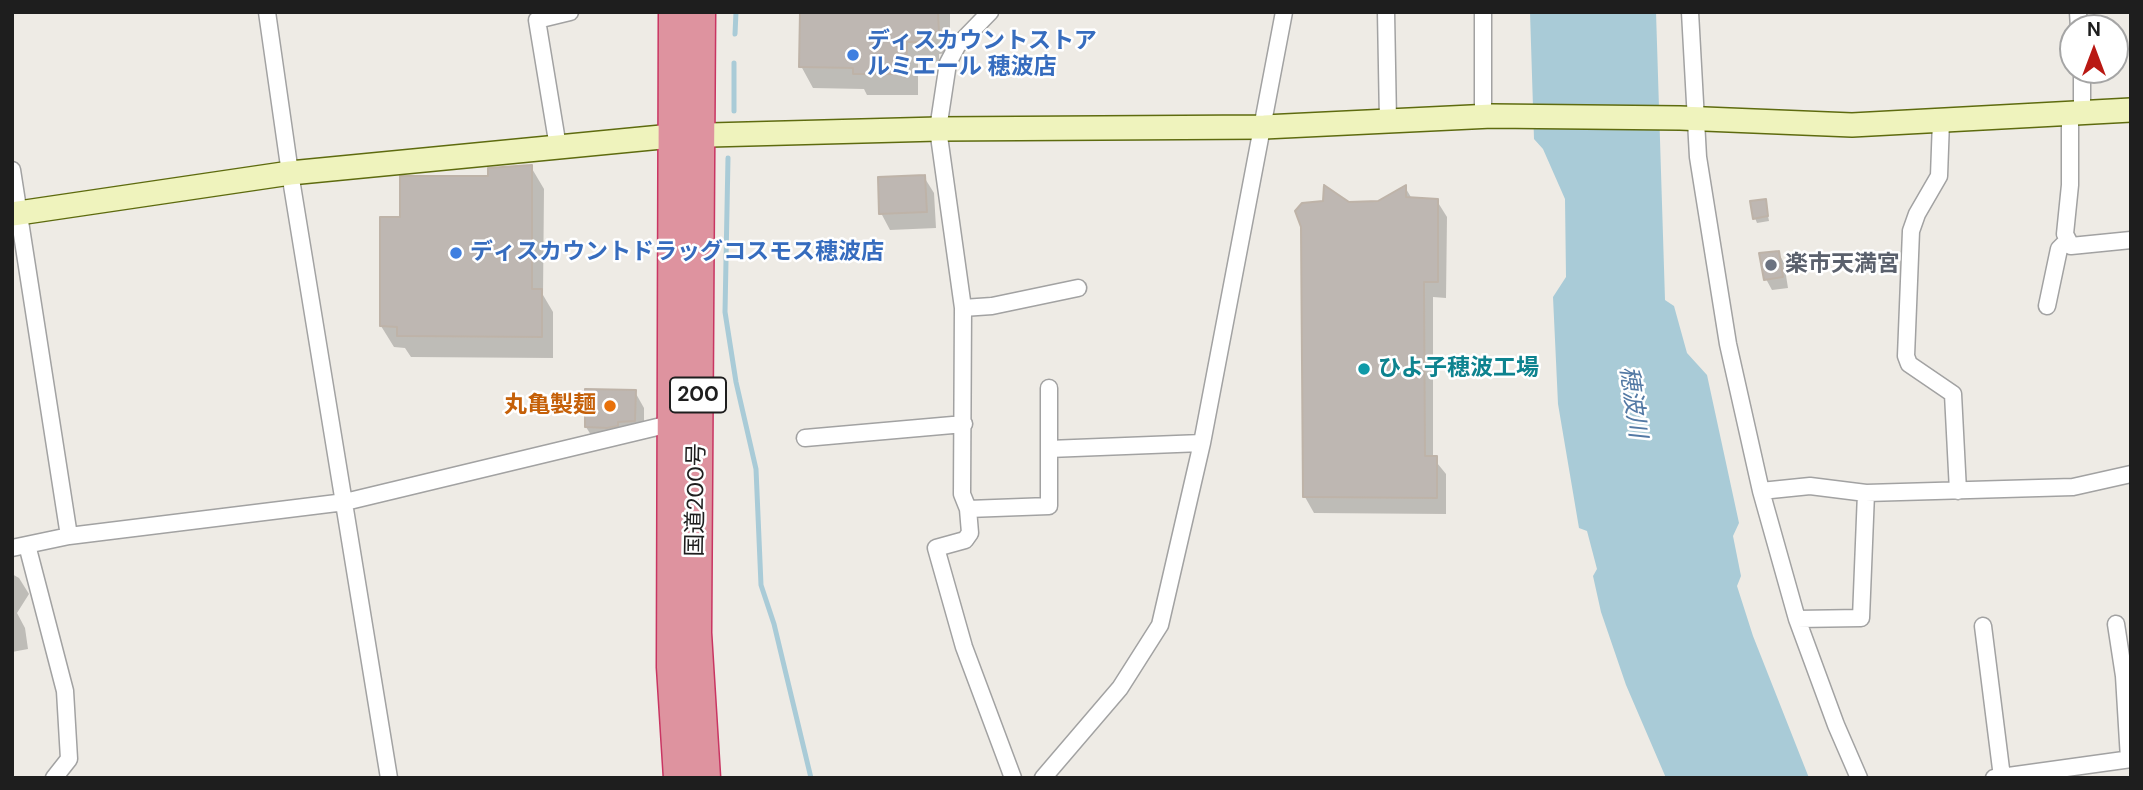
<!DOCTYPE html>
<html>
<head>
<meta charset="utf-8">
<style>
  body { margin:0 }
  #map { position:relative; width:2143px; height:790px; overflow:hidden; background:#eeebe5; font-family:"DM Sans",sans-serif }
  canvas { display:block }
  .frame { position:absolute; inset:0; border:14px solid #1e1e1e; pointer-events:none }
  .north { position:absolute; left:2059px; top:14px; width:70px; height:70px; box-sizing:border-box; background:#fff; border:2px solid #a5a5a5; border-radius:50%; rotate:0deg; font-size:19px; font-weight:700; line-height:28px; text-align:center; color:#1e1e1e }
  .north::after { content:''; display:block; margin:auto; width:24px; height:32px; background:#b91813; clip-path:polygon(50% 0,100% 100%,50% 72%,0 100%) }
</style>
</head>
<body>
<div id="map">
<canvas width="2143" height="790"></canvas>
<div class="frame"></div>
<div class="north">N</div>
</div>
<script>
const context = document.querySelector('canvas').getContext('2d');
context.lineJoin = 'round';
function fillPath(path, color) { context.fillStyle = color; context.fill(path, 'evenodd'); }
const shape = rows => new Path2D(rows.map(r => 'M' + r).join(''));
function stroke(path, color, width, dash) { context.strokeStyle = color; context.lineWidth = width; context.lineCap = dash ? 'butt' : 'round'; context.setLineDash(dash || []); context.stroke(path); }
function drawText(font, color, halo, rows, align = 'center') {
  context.font = font + ' "DM Sans","Noto Sans JP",sans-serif'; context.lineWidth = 5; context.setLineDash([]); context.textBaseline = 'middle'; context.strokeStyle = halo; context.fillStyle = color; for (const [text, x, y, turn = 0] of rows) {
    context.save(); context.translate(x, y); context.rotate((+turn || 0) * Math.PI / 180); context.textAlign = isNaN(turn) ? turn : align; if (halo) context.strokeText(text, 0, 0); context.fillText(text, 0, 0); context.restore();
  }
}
const water = shape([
  [1530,12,1656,12,1665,300,1674,306,1687,353,1707,375,1739,523,1733,536,1741,576,1737,586,1753,636,1809,778,1666,778,1626,685,1601,612,1593,576,1597,569,1587,531,1579,528,1558,404,1553,297,1566,277,1565,199,1543,149,1534,139]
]);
const shadow = shape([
  [802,12,950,12,950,53,939,54,939,63,918,63,918,95,867,95,864,89,813,88,801,66],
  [531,167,544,189,543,295,553,312,553,358,411,357,405,348,394,347,381,326,402,218,490,177],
  [924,177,934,193,936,228,890,230,881,213],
  [1405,187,1412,199,1437,201,1447,217,1446,298,1433,297,1433,458,1446,474,1446,514,1314,513,1305,497,1349,203,1379,203],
  [1765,201,1769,221,1757,223,1755,218],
  [1778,252,1784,263,1788,288,1772,290,1766,279],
  [635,392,644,408,644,437,596,443,586,427],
  [12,574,19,578,29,594,17,613,25,628,28,649,12,652]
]);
const stream = shape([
  [735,34,736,12],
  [734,111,734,63],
  [728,158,725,312,736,382,756,469,761,585,774,624,811,778]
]);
const building = shape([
  [800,12,938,12,939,32,928,33,928,42,907,42,906,74,853,74,853,68,799,67,800,12],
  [532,165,532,289,542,289,542,337,397,336,397,327,380,326,380,217,400,217,400,176,488,176,488,168,532,165],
  [925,175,927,212,879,214,878,177,925,175],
  [1324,185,1349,202,1378,201,1406,185,1406,197,1438,199,1438,282,1424,282,1425,456,1437,456,1437,498,1303,497,1301,227,1295,211,1302,203,1323,201,1324,185],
  [1766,199,1768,216,1753,219,1750,201,1766,199],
  [1779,251,1783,277,1764,280,1759,253,1779,251],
  [585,389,636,390,635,421,618,422,618,426,607,428,585,427,585,389]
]);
const street = shape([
  [267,12,290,173,389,778],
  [990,12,957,46,948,63,938,129,963,308,962,494,968,509,970,533,965,540,936,548,964,647,1013,778],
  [1386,12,1388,121],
  [1690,12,1698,157,1728,344,1761,491,1797,619,1836,725,1859,778],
  [2078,12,2079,28],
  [2082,70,2082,114],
  [2070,114,2070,185,2065,234,2071,246,2131,240],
  [1483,117,1483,12],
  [1941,121,1939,176,1917,214,1911,231,1906,356,1909,364,1953,394,1958,491],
  [558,147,537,20,570,12],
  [12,170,69,536],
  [2047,306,2059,249,2068,240],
  [963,308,992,306,1078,288],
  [805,438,964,424],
  [1049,449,1202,443],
  [1761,491,1810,486,1866,493,2073,487,2131,474],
  [968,509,1049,506,1049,388],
  [27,545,65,691,69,759,54,778],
  [12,548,69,536,345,502,678,422],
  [1797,619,1861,618,1866,493],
  [2116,624,2124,676,2129,759],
  [1983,626,2002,777],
  [1043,778,1120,688,1160,625,1202,443,1284,12],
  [1994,778,2131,759]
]);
const secondary = shape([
  [12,214,290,173,672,136,938,129,1264,127,1492,116,1680,118,1852,125,2131,110]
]);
const highway = shape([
  [674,12,672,667,679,778],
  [700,12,696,633,705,778]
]);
const markers = [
  [853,55,7,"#3f7fe0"],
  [456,253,7,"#3f7fe0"],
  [1771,265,7,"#6b7280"],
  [1364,369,7,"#0f9aa8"],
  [610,406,7,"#e8710a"]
];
const shields = [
  [698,395,56]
];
const shieldNames = [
  ["200",698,395]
];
const shopNames = [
  ["ディスカウントストア",867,42],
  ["ルミエール 穂波店",867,68],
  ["ディスカウントドラッグコスモス穂波店",470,253]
];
const worshipNames = [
  ["楽市天満宮",1785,265]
];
const cultureNames = [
  ["ひよ子穂波工場",1378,369]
];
const foodNames = [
  ["丸亀製麺",596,406]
];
const streetNames = [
  ["国道200号",697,500,-89]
];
const waterNames = [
  ["穂波川",1632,402,82]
];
fillPath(water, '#a9cbd7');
fillPath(shadow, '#0003');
stroke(stream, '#a9cbd7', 5);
fillPath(building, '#beb7b2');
stroke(building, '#beb3a8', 2);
stroke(street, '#a2a2a2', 19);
stroke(secondary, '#5e6b0f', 26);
stroke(highway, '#c93562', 33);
stroke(street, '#fff', 16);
stroke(secondary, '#eff3bd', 23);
stroke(highway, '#de939f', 30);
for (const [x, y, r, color] of markers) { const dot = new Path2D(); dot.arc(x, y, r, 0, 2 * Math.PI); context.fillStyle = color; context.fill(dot); stroke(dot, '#fff', 2.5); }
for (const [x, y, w] of shields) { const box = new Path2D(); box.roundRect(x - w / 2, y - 17.5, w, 35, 5); context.fillStyle = '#fff'; context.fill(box); stroke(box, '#1e1e1e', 2); }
drawText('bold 21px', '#1e1e1e', null, shieldNames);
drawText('bold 23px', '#366cbe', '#fff', shopNames, 'left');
drawText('bold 23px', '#5b616d', '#fff', worshipNames, 'left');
drawText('bold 23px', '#0d838f', '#fff', cultureNames, 'left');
drawText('bold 23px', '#c56008', '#fff', foodNames, 'right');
drawText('23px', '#1e1e1e', '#fff', streetNames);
drawText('italic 24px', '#5379a4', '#fff', waterNames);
</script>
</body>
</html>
